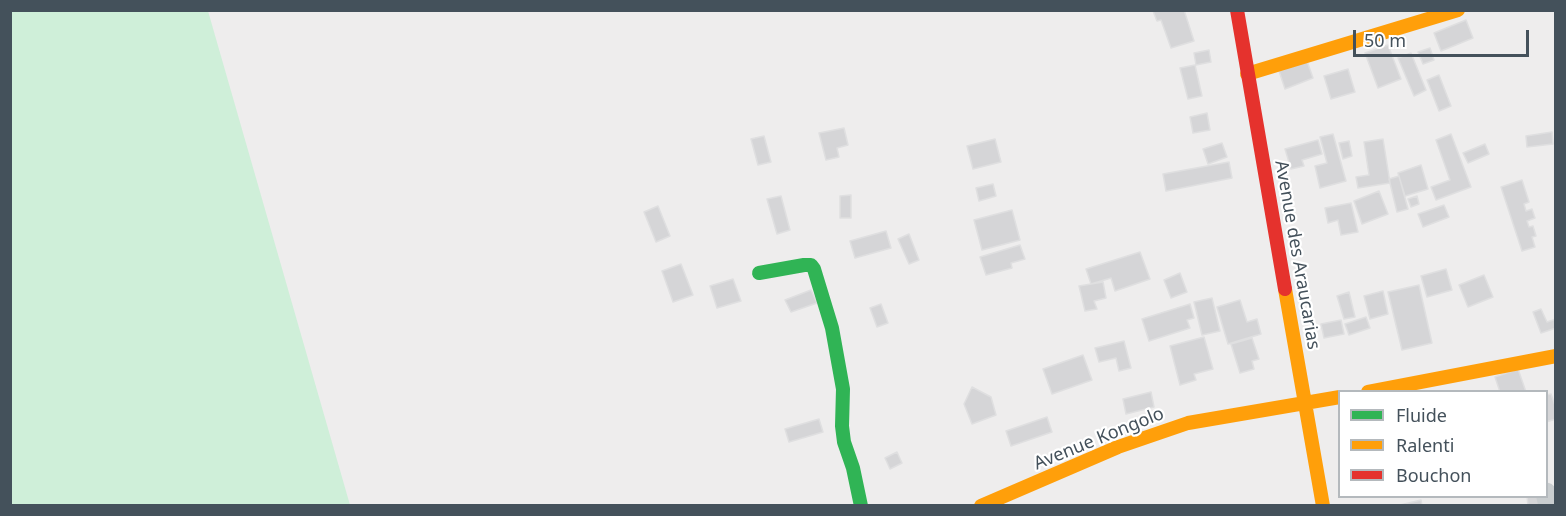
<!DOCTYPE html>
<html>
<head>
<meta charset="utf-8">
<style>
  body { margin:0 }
  #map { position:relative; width:1566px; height:516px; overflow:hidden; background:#eeeded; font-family:"Noto Sans",sans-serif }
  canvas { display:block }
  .frame { position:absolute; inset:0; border:12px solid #44515b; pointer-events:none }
  .legend { position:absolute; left:1338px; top:390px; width:210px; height:108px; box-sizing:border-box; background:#fff; border:2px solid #b4b9bd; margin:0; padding:8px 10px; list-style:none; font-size:18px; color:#44515b }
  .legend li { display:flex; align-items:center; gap:12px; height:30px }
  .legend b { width:30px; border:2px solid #b4b9bd }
  .scale { position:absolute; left:1353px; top:30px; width:176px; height:27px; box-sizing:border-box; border:3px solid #44515b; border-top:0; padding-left:8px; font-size:18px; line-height:21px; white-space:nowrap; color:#44515b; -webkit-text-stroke:4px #fff; paint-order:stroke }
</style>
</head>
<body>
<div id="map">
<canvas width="1566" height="516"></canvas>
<div class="frame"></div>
<ul class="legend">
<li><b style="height:8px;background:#30b455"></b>Fluide</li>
<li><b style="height:8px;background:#ff9f0a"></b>Ralenti</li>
<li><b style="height:8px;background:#e5322d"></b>Bouchon</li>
</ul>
<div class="scale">50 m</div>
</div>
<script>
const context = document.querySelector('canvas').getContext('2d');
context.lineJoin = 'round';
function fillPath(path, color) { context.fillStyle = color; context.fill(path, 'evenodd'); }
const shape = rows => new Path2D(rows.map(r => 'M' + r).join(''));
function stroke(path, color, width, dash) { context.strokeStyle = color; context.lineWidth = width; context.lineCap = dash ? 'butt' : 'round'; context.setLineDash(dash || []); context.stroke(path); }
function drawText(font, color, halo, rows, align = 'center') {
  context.font = font + ' "Noto Sans",sans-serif'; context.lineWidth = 4.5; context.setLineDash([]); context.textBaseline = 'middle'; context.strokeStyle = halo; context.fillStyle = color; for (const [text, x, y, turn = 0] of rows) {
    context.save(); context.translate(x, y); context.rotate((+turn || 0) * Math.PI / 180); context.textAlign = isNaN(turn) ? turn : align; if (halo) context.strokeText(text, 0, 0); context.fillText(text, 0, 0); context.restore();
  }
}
const green = shape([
  [10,11,208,11,350,505,11,505]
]);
const building = shape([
  [1184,10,1194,41,1171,48,1161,20,1157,21,1153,11,1184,10],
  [1466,20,1473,38,1441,51,1434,33,1466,20],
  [1388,45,1401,79,1378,88,1365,53,1388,45],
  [1430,48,1434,60,1423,64,1418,52,1430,48],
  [1209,50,1211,62,1196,65,1194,53,1209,50],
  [1411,53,1426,90,1414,96,1398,58,1411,53],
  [1307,61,1313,78,1285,89,1279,71,1307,61],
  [1195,65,1202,96,1188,99,1180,68,1195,65],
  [1348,69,1355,92,1331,99,1324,76,1348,69],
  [1439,75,1451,106,1439,111,1427,80,1439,75],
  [1207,113,1210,130,1193,133,1190,117,1207,113],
  [844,128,848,145,837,148,839,157,826,160,819,133,844,128],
  [1552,132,1553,144,1527,147,1526,136,1552,132],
  [1333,134,1346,181,1320,188,1315,166,1327,163,1320,137,1333,134],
  [1451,134,1471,187,1436,200,1431,187,1450,180,1436,140,1451,134],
  [764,136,771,162,758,165,751,139,764,136],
  [995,139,1001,162,973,169,967,146,995,139],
  [1383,139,1390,183,1358,188,1356,177,1369,175,1364,142,1383,139],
  [1318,140,1322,154,1302,160,1304,166,1291,169,1285,149,1318,140],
  [1349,141,1352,156,1343,159,1339,143,1349,141],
  [1222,143,1227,157,1208,164,1203,149,1222,143],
  [1485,144,1489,154,1468,163,1463,153,1485,144],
  [1229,162,1232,178,1166,191,1163,174,1229,162],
  [1421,165,1428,189,1405,196,1398,173,1421,165],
  [1399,176,1408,209,1397,212,1389,179,1399,176],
  [1522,180,1529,202,1524,204,1526,211,1532,209,1535,218,1527,221,1529,227,1533,226,1536,236,1532,237,1535,247,1522,251,1501,187,1522,180],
  [993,184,996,196,979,201,976,188,993,184],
  [1379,191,1388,214,1362,224,1354,201,1379,191],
  [851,195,851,218,840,218,840,196,851,195],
  [781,196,790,230,777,234,767,199,781,196],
  [1417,196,1419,204,1411,207,1408,199,1417,196],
  [1351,203,1358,232,1341,235,1338,220,1328,223,1325,208,1351,203],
  [1444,205,1449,217,1423,227,1418,214,1444,205],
  [658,206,670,236,656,242,644,212,658,206],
  [1012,210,1020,240,982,250,974,220,1012,210],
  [886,231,891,248,855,258,850,241,886,231],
  [909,234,919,260,909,264,898,239,909,234],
  [1020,245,1025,259,1011,263,1012,268,986,275,980,257,1020,245],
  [1140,252,1150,279,1115,291,1111,278,1091,284,1086,269,1140,252],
  [681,264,693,295,673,302,662,271,681,264],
  [1446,269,1452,290,1427,297,1421,276,1446,269],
  [1180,273,1187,292,1171,298,1164,280,1180,273],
  [1484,275,1493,297,1468,307,1459,285,1484,275],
  [733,279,741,301,717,308,710,286,733,279],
  [1103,282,1106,298,1094,301,1097,309,1085,311,1079,286,1103,282],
  [1419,285,1432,343,1402,350,1388,292,1419,285],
  [811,290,817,303,791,312,785,300,811,290],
  [1383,291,1388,314,1370,319,1364,296,1383,291],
  [1349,292,1355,317,1344,319,1337,296,1349,292],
  [1212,298,1220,331,1202,335,1194,302,1212,298],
  [1240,300,1247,322,1257,319,1261,334,1228,344,1217,307,1240,300],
  [881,304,888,323,877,327,870,308,881,304],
  [1190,304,1194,318,1187,320,1190,328,1149,341,1142,319,1190,304],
  [1541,309,1547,322,1556,319,1556,328,1541,333,1533,312,1541,309],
  [1366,317,1370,328,1349,335,1345,324,1366,317],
  [1341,320,1344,334,1324,338,1321,324,1341,320],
  [1204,337,1213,369,1194,374,1196,380,1180,385,1170,346,1204,337],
  [1252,338,1259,359,1252,361,1254,369,1240,373,1231,344,1252,338],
  [1124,341,1131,368,1119,371,1116,358,1099,362,1095,348,1124,341],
  [1083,355,1092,380,1052,394,1043,369,1083,355],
  [1518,369,1526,392,1500,392,1495,377,1518,369],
  [972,387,991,397,996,415,972,424,964,404,972,387],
  [1151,392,1154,407,1126,414,1123,399,1151,392],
  [1551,394,1556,408,1556,419,1546,422,1546,395,1551,394],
  [1047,417,1052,432,1011,446,1006,431,1047,417],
  [819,419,823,432,789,442,785,429,819,419],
  [897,452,902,463,890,469,885,458,897,452],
  [1527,496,1542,496,1543,506,1528,506,1527,496],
  [1421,500,1422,506,1396,506,1421,500]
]);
const street = shape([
  [1546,493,1549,506]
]);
const fast = shape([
  [759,273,804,265,811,265,814,269,832,328,843,389,842,426,844,442,853,468,861,506]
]);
const slow = shape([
  [1247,74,1458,10],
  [1285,289,1323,506],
  [1368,392,1556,356],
  [981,506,1118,447,1188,423,1340,397]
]);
const jam = shape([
  [1237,10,1285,289]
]);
const streetNames = [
  ["Avenue des Araucarias",1297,255,80],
  ["Avenue Kongolo",1099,439,-22]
];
fillPath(green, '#cfefd9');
fillPath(building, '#d5d5d7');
stroke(building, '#dfdfe0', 1.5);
stroke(street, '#c9cdcf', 21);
stroke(fast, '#30b455', 14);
stroke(slow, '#ff9f0a', 14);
stroke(jam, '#e5322d', 14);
drawText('18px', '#44515b', '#fff', streetNames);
</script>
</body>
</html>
